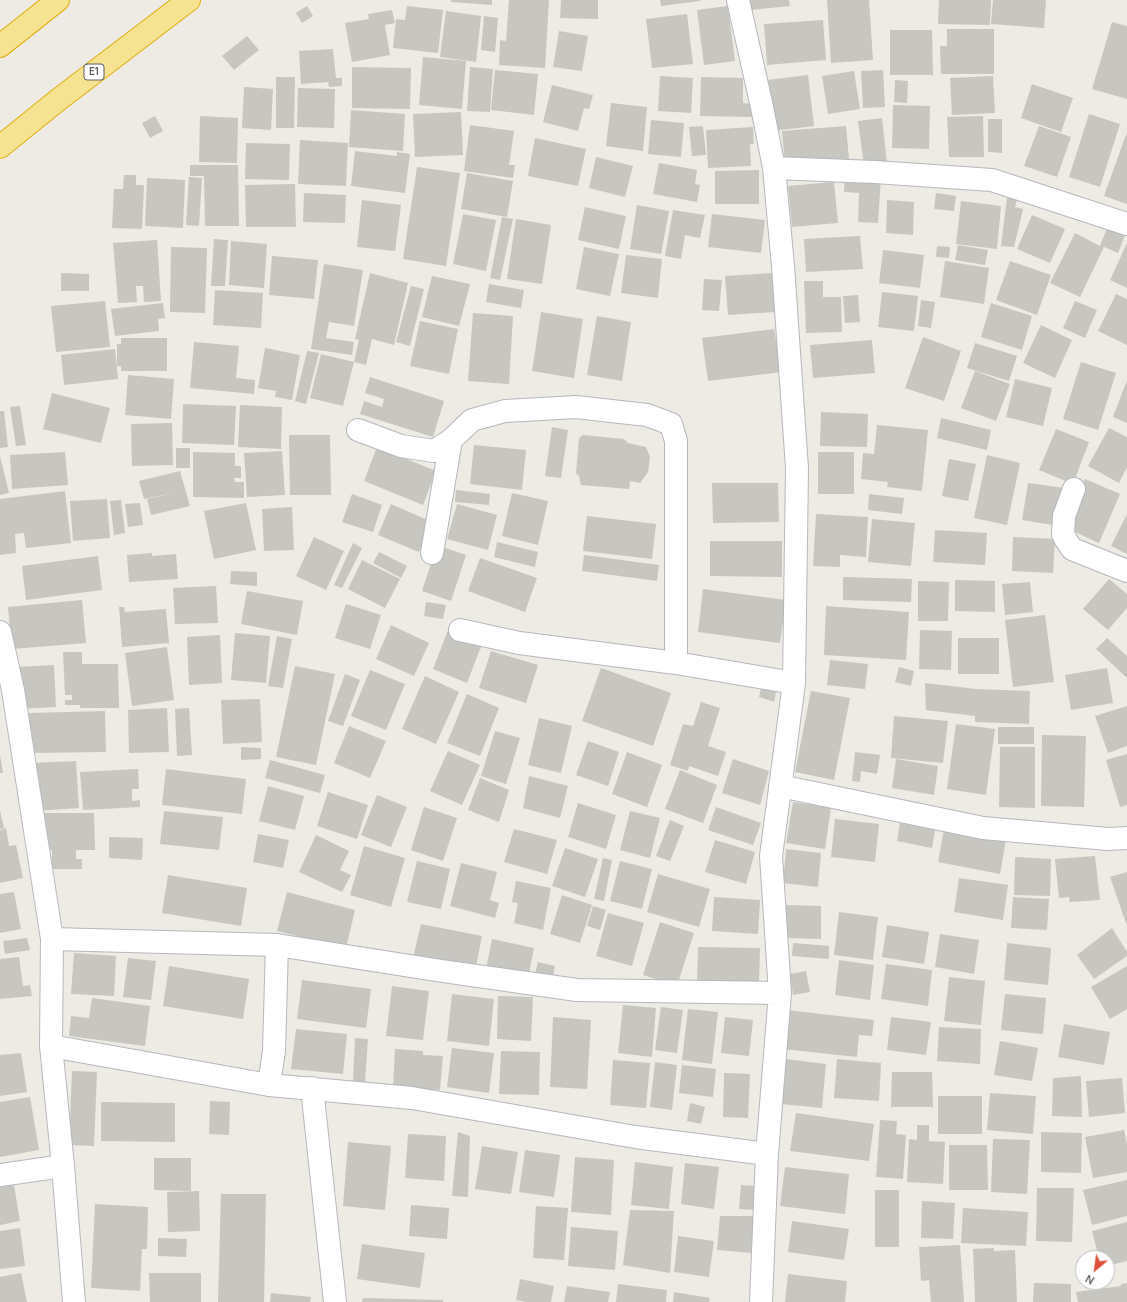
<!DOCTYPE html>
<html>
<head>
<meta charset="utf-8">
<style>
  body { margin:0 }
  #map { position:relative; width:1127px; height:1302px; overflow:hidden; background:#edebe3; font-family:Manrope,sans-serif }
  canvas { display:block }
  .north { position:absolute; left:1075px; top:1250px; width:40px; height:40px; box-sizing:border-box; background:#fff; border:1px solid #bdbfc0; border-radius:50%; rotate:209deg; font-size:11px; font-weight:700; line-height:16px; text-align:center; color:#5b5e62 }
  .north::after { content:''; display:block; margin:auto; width:14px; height:18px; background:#dd5239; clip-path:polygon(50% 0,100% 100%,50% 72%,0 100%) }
</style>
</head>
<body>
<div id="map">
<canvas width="1127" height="1302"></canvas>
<div class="north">N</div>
</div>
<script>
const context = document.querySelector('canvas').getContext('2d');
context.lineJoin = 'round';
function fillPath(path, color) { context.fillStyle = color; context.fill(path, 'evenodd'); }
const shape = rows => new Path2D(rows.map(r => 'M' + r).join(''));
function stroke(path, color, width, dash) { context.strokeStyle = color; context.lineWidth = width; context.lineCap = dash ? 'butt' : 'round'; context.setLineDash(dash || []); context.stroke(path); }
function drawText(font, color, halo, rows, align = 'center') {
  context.font = font + ' Manrope,sans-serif'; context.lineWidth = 3.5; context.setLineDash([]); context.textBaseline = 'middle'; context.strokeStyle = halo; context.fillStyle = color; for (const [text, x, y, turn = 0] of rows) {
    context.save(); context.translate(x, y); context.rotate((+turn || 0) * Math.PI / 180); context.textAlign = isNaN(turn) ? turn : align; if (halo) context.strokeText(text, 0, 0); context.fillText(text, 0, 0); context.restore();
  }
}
const building = shape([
  [451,0,492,0,492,5,451,2],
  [509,0,549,0,545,68,499,65,500,40,506,41],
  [561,0,598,0,598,19,560,18],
  [660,0,700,0,700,1,661,6],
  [749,0,789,0,790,6,750,10],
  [827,0,869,0,873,60,831,63],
  [939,0,991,0,990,25,938,24],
  [993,0,1046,0,1044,28,991,24],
  [307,6,313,16,302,23,296,13],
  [407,6,443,10,438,53,393,48,396,19,405,20],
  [728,6,735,61,704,65,697,10],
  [392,10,395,23,385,25,390,55,352,62,345,23,369,19,368,14],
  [446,11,481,16,476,62,440,57],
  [687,14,693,64,652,68,646,19],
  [484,16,498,18,495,52,481,50],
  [823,20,826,60,767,65,764,24],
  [1112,22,1127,26,1127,99,1092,89],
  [947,29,994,29,994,74,941,74,940,46,947,46],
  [890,30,932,30,933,75,890,75],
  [559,31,588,36,582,71,553,67],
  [247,36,259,50,234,70,222,56],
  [333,49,336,78,342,78,342,86,329,87,328,82,301,84,299,51],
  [423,57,466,61,462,109,419,105],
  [352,67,411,68,410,109,352,108],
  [470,67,493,69,490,112,467,111],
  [495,70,538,74,534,115,491,110],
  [883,70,885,107,863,108,861,71],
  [854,71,860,109,828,114,822,76],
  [808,75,814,126,773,131,767,80],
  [660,76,693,78,691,113,658,111],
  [993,76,995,113,952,115,950,78],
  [276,77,295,77,294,128,276,128],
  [701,77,743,78,743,103,752,104,752,117,700,116],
  [895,80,908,81,907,103,894,102],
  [1032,84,1073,98,1061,132,1021,118],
  [552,85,593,95,589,109,584,108,578,131,543,122],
  [244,87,273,89,271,130,242,128],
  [298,88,335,89,334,128,297,127],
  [611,103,647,107,643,151,606,146],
  [893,105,930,106,929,149,892,148],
  [351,110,405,114,403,151,349,147],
  [461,112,463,155,415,157,413,114],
  [1089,114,1120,124,1100,187,1069,177],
  [155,116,163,131,150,138,142,123],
  [200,116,238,118,237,163,199,162],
  [983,116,984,157,949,157,947,117],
  [882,118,887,163,864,166,858,121],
  [988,119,1002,119,1002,153,988,152],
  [651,120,684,123,681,157,648,154],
  [470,125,514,131,509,165,515,165,513,178,464,171],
  [703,126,706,155,692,156,689,127],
  [846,126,849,159,785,164,782,131],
  [1039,126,1071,137,1057,177,1024,166],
  [753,127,754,144,750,144,751,166,708,168,706,130],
  [1127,132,1127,204,1104,196],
  [535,138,586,149,578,186,528,176],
  [300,140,348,143,346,186,298,184],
  [246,143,290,144,289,180,245,179],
  [355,151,397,156,397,152,410,154,405,193,351,186],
  [596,157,633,166,625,197,589,188],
  [659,163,697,170,695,184,700,185,697,202,653,194],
  [190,165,238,165,239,226,205,226,204,176,190,176],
  [417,167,460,173,446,266,403,259],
  [759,170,759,204,715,204,715,171],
  [467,173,513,181,507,217,461,209],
  [124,175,136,175,136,185,144,185,142,229,112,228,114,189,123,189],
  [845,176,881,178,878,223,858,222,859,193,844,192],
  [189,177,202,178,199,226,186,225],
  [147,178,185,180,183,228,145,226],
  [834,182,838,223,792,227,788,186],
  [295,184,296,227,246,227,245,185],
  [304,193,346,195,345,223,303,222],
  [936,193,956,196,954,211,934,209],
  [1007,198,1017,200,1015,207,1023,209,1014,247,1001,246],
  [362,200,401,205,395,251,357,247],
  [887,200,914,202,913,235,886,233],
  [961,201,1001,206,997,249,956,244],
  [637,205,669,211,661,254,630,249],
  [585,207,626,216,619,249,578,240],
  [673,210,705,215,700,238,685,235,681,259,665,256],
  [463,214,496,220,486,271,453,264],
  [712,214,765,220,761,253,708,247],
  [1032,215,1065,229,1050,263,1017,249],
  [502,217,513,219,500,280,490,278],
  [516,219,551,225,542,284,507,279],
  [1107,228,1125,235,1118,253,1104,247,1080,297,1050,283,1075,233,1100,246],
  [860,236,863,269,806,272,804,239],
  [214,239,228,240,225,286,211,286],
  [157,240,161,301,144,302,143,286,136,286,137,302,118,303,113,243],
  [231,241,267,244,264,288,229,285],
  [1127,243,1127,288,1110,280],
  [958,245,988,250,985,265,955,260],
  [937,246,950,247,949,258,936,257],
  [171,247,207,248,205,313,170,312],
  [584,247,619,254,610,296,576,289],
  [883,250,924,255,920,288,879,283],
  [626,255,662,259,658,298,621,293],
  [272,256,318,260,314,299,269,295],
  [945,261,989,268,984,304,940,297],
  [1010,261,1051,275,1037,315,996,300],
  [324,264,363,270,354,326,329,322,326,338,354,342,352,355,311,349],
  [61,273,89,274,89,291,61,291],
  [370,273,408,283,394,345,372,339,366,365,354,362,359,340,355,339],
  [772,273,775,312,728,315,725,276],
  [432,276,470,284,459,326,422,317],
  [704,279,722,280,719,311,702,310],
  [804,281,823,281,823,297,841,297,842,332,806,333],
  [489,284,524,290,521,308,486,302],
  [411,286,424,289,410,346,396,342],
  [215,290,263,293,261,328,213,325],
  [882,292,918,296,914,331,878,327],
  [1116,294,1127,299,1127,345,1098,331],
  [858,295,860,322,845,323,843,296],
  [921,300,935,302,931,328,918,326],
  [105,301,110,347,56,352,51,306],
  [1075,301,1097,310,1085,338,1063,328],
  [163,303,165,318,158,319,159,331,115,336,111,309],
  [991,303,1032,316,1022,350,981,337],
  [541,312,583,319,574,378,532,371],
  [473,313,513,316,509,384,468,381],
  [597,316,631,322,622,381,587,375],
  [420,321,458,329,449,374,410,366],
  [1041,325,1072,340,1055,378,1023,363],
  [774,329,782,372,708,381,702,338],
  [923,337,961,351,944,401,905,388],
  [121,338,167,338,167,371,121,371,121,366,117,366,117,344,121,344],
  [872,340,875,373,813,378,810,345],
  [194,342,239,346,236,378,255,380,254,394,190,388],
  [975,343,1017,356,1009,381,967,368],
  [265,348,300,355,292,400,275,397,276,391,258,388],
  [115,349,118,379,64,385,61,355],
  [307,351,319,353,306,404,295,401],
  [321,354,354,362,343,406,310,398],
  [1081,362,1116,373,1098,430,1063,419],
  [975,371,1010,384,996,421,961,408],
  [128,375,174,379,171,419,125,415],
  [370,377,444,401,433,437,360,414,364,401,382,407,384,399,365,393],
  [1015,379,1052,388,1043,426,1006,417],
  [1127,380,1127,423,1113,417],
  [52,393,110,408,101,443,43,429],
  [183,404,236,406,234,445,182,443],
  [240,405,282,407,281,449,238,447],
  [20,406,26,445,16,446,10,407],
  [0,411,4,411,8,447,0,448],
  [821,412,868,414,867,447,820,446],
  [941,418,991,430,987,450,937,438],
  [172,423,173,465,132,466,131,424],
  [877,425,928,430,922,491,887,487,888,482,861,479,863,453,874,454],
  [552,427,568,430,561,478,545,476],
  [1109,428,1127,437,1127,467,1119,483,1088,466],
  [1056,429,1089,442,1073,484,1039,470],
  [289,435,330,435,331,495,290,495],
  [583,435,624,439,628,443,646,447,650,457,648,472,640,483,630,481,629,489,581,485,579,476,576,474,579,438],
  [474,445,526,450,522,490,470,484],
  [377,447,436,471,423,505,364,481],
  [176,448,190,448,190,468,176,468],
  [282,451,285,495,247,497,244,453],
  [65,452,68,485,12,489,10,455],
  [193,452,235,453,235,466,241,466,241,478,234,478,235,482,244,482,244,498,193,497],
  [818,452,854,452,854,494,818,494],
  [987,455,1020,463,1007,525,974,518],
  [0,456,9,493,0,495],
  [949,459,976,464,968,501,942,496],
  [180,471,190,506,151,515,147,499,178,492,144,499,139,481],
  [1085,479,1120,494,1099,543,1064,527],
  [712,483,778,483,779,522,713,523],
  [1028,483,1065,488,1059,526,1022,520],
  [456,490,490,494,489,505,455,502],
  [65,491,71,543,26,548,24,533,15,534,16,553,0,555,0,499],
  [512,493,548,501,538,545,502,536],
  [352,494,382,505,373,532,342,522],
  [869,494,904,498,902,514,868,510],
  [107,499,110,538,73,541,70,501],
  [121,500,125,533,114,535,110,501],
  [140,503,143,525,128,527,125,504],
  [246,503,256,550,214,559,204,511],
  [391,504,432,522,419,552,378,535],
  [457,504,497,515,488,550,447,539],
  [292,507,294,550,264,551,262,509],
  [816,514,868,517,866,557,840,555,840,567,813,566],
  [1127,514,1127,554,1111,546],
  [587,516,656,524,652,559,583,551],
  [872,519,915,523,911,566,868,562],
  [935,530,987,533,985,565,933,562],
  [314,537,344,551,326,590,296,576],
  [1013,537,1055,539,1053,573,1012,571],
  [710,541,782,541,782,577,710,576],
  [497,542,538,552,535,567,494,557],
  [353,543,362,548,342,588,334,585],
  [437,545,466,555,451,601,422,591],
  [379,552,407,566,401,578,373,563],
  [152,553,152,556,176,554,178,579,129,582,127,555],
  [584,555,659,565,657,581,582,571],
  [98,556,102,590,26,600,22,566],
  [480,558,537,578,525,612,468,591],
  [362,560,400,579,385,608,348,589],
  [231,571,257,572,257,586,230,584],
  [843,577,912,579,911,602,843,600],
  [1109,579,1127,594,1127,608,1108,630,1083,609],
  [955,580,995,581,995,612,955,611],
  [918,581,949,582,948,621,918,621],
  [1030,582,1033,612,1005,615,1002,584],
  [216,586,218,623,175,624,173,588],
  [703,589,786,600,780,643,698,632],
  [247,591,303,601,297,635,241,624],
  [82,600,86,643,12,649,8,607],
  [426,602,446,605,443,619,424,616],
  [346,604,381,615,370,649,335,638],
  [826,606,909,612,906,660,824,655],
  [119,607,124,607,125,612,166,609,169,643,122,647],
  [1045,615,1054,682,1013,687,1005,620],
  [391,625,429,643,414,676,376,659],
  [448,630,482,644,467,683,433,669],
  [920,630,952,631,951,670,919,669],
  [235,633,270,636,266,683,231,680],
  [220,635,222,683,189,685,187,637],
  [277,636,292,639,283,688,268,686],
  [958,638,999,638,999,674,958,674],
  [1107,638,1127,656,1127,678,1096,649],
  [167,647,174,700,132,706,125,653],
  [491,651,538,665,526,703,479,688],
  [63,652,82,652,82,664,118,664,119,708,80,708,80,705,65,705,65,700,72,700,72,695,65,695],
  [830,660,868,664,865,689,827,685],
  [54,665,56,707,17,709,15,667],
  [295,666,335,674,316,765,276,757],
  [899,667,914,671,911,686,895,682],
  [601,668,671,693,653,746,582,721],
  [1107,668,1113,703,1071,710,1065,675],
  [370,670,405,684,386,730,351,716],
  [345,674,360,680,343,726,328,721],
  [425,676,459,692,436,744,402,729],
  [925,683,976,689,1030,691,1029,724,975,722,975,716,926,710],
  [762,684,777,688,774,702,759,697],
  [811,691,850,698,834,780,795,772],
  [467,694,499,708,480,756,447,743],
  [260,699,262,742,223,744,221,700],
  [701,702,720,708,708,746,726,752,718,776,689,766,688,771,670,765,683,724,693,726],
  [1127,706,1127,746,1108,753,1095,716],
  [167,708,169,752,129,753,128,710],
  [189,708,192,755,177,756,175,709],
  [105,711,106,752,30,753,29,713],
  [894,716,948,721,943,763,891,758],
  [539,718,572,726,561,773,528,765],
  [956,724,995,729,986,795,947,789],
  [349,726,386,741,370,778,334,763],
  [998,727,1034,727,1034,744,998,744],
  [495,731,520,738,506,784,481,776],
  [1042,735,1086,736,1084,807,1041,806],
  [588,741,619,752,608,786,576,775],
  [241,747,261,748,261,759,241,760],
  [1000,747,1035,747,1035,808,999,807],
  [448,751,480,765,462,805,430,791],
  [627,752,662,765,647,807,612,794],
  [855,752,880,755,877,774,861,771,860,782,852,781],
  [1127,754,1127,805,1120,807,1106,760],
  [0,755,3,773,0,773],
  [733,759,769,771,760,805,722,793],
  [896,759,938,766,934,795,892,788],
  [270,760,325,775,320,793,265,778],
  [76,761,79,808,35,811,32,763],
  [138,769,139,789,132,789,132,801,140,800,140,807,83,810,80,772],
  [166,769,246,779,242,814,162,805],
  [680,770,717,785,703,823,665,809],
  [529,776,568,786,560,818,523,808],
  [480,778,509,790,499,822,468,810],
  [268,786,304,796,295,830,259,821],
  [328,792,368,805,357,839,317,826],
  [377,795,407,807,391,847,361,835],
  [793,802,831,808,825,849,786,843],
  [578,803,616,815,606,849,568,837],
  [424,807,457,818,443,861,411,850],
  [716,807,761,823,753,845,708,830],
  [0,811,4,828,0,829],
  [164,811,223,817,219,850,160,844],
  [630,811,660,818,650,858,620,850],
  [40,813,94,813,95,850,76,850,76,859,82,859,82,869,52,869,52,850,40,850],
  [835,819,879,824,875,862,831,857],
  [670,820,684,826,670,861,656,856],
  [900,823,935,830,932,848,897,841],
  [6,828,9,846,16,845,23,878,0,883,0,830],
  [514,829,557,840,547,874,504,862],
  [944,829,1006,840,1000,874,938,862],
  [258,834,289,840,283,868,253,862],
  [316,835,349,851,340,870,351,875,342,892,299,872],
  [109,837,143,838,142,860,109,858],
  [715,840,755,852,746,884,705,872],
  [364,846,405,858,391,907,350,895],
  [565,848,598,859,585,897,552,886],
  [786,849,821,853,818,887,783,883],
  [1095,856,1100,900,1070,902,1069,897,1059,898,1055,859],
  [1015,857,1051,859,1050,896,1014,895],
  [603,858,612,860,604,901,594,899],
  [417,861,450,869,441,909,407,902],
  [620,861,652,869,642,909,610,901],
  [461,863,497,872,490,900,499,903,495,918,450,906],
  [1127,872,1127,926,1110,877],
  [658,874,710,889,699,927,647,912],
  [168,875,247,888,241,926,162,913],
  [959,878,1008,885,1003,920,954,912],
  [516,881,551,888,543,930,514,923,518,903,512,902],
  [14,892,21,929,0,933,0,894],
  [287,892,355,910,346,948,277,931],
  [562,895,592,905,580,943,550,934],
  [714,897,760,900,758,934,712,931],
  [1013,897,1049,899,1047,930,1011,928],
  [786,905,821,906,821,939,786,938],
  [593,906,606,910,600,930,587,926],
  [839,912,878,917,873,960,834,955],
  [608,913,644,923,632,966,596,956],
  [660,922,694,933,677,986,643,975],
  [421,924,482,936,475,971,413,958],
  [887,925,929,932,924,964,882,957],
  [1112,928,1127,952,1127,956,1094,979,1077,955],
  [940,934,979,940,974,974,935,967],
  [27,938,30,950,5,954,3,941],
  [492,939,534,948,528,978,486,969],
  [793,943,829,946,829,959,792,956],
  [1007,943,1051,948,1048,985,1004,980],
  [698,947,760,948,759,982,697,981],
  [74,953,116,956,114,996,71,994],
  [19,957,23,986,30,985,32,996,0,999,0,959],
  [128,958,156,961,151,1000,123,997],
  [839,960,874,965,870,1000,835,995],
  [538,962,555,966,552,981,534,977],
  [886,964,932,970,928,1006,881,999],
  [169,966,249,979,243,1019,163,1006],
  [1127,966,1127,1009,1110,1019,1091,987],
  [806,971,810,992,793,995,790,974],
  [949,977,985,981,981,1025,944,1021],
  [302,980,371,989,366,1028,297,1019],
  [392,986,429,991,423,1040,386,1036],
  [452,994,494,999,489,1046,447,1041],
  [1005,994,1046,998,1043,1034,1001,1030],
  [498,996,533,997,531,1041,497,1039],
  [92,998,150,1006,145,1046,69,1036,71,1016,89,1018],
  [623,1005,656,1008,652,1057,618,1053],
  [661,1007,683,1010,677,1053,655,1050],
  [688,1009,718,1012,712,1064,682,1060],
  [787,1010,874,1020,872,1036,859,1035,857,1057,783,1049],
  [553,1017,591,1020,587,1089,550,1087],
  [725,1017,753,1020,749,1056,721,1053],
  [891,1017,931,1022,926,1055,887,1050],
  [1064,1024,1110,1032,1104,1065,1058,1057],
  [939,1027,981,1029,980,1064,937,1061],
  [296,1029,347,1034,343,1074,291,1069],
  [355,1038,368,1039,365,1082,353,1081],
  [1000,1041,1038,1048,1032,1081,994,1075],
  [452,1048,494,1053,489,1093,447,1087],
  [395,1049,423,1051,423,1055,443,1056,440,1090,393,1088],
  [501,1051,540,1052,539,1095,499,1094],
  [21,1053,27,1092,0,1096,0,1055],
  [785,1059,826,1064,822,1108,781,1104],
  [837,1059,881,1063,879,1101,834,1098],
  [613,1060,650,1063,646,1108,610,1105],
  [655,1062,677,1065,672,1110,650,1107],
  [682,1065,716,1069,713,1097,679,1093],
  [72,1071,97,1072,94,1146,69,1145],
  [892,1072,932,1072,933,1107,891,1107],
  [724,1073,750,1074,748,1118,723,1117],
  [1081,1076,1082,1117,1052,1116,1053,1078],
  [1122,1078,1125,1113,1089,1117,1086,1081],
  [990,1093,1036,1096,1033,1134,987,1130],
  [938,1096,982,1096,982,1134,938,1134],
  [30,1097,39,1150,0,1157,0,1102],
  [210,1101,230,1102,229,1135,209,1134],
  [101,1102,175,1103,175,1142,101,1141],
  [690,1103,705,1107,701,1124,687,1121],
  [796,1113,874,1124,869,1161,790,1151],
  [880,1120,897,1121,896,1134,906,1135,903,1179,876,1177],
  [917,1125,929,1125,929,1141,945,1142,943,1184,907,1182,909,1139,917,1140],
  [1124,1130,1127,1145,1127,1172,1093,1178,1085,1137],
  [458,1132,470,1136,468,1197,452,1196],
  [1041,1132,1082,1133,1081,1173,1041,1172],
  [408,1134,446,1136,444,1181,405,1178],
  [993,1139,1030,1140,1027,1194,991,1192],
  [348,1142,391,1146,385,1210,343,1206],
  [949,1145,987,1145,988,1190,949,1190],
  [482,1146,518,1152,511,1194,475,1189],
  [525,1150,560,1155,554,1197,519,1192],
  [575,1157,614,1160,611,1215,571,1212],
  [154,1158,191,1158,191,1191,154,1190],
  [635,1162,673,1167,669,1209,631,1205],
  [685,1163,719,1167,714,1209,681,1204],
  [785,1167,849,1174,845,1214,780,1206],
  [1127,1180,1127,1216,1092,1225,1083,1190],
  [14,1185,20,1221,0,1225,0,1187],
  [741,1185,759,1186,757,1210,739,1209],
  [1037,1188,1074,1188,1072,1242,1036,1241],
  [875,1190,899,1190,899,1247,875,1247],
  [199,1191,200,1231,168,1232,167,1192],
  [221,1194,266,1194,264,1302,218,1302],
  [922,1201,955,1203,953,1239,921,1238],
  [95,1204,148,1207,147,1249,142,1249,140,1291,91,1288],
  [411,1205,449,1208,447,1239,409,1236],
  [536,1206,568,1208,564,1260,533,1258],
  [963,1208,1028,1212,1026,1246,961,1243],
  [630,1210,674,1211,670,1273,623,1265],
  [720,1216,754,1216,752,1253,717,1250],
  [792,1221,849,1229,844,1260,788,1252],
  [1127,1222,1127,1261,1107,1266,1107,1258,1099,1258,1092,1231],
  [571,1227,618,1231,615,1270,568,1266],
  [20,1228,25,1266,0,1269,0,1231],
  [678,1236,714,1241,709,1277,674,1272],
  [158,1238,187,1239,186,1257,158,1256],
  [362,1244,425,1253,420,1288,357,1279],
  [960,1245,964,1302,931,1302,929,1280,921,1281,919,1247],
  [994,1248,994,1251,1015,1250,1017,1302,975,1302,973,1249],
  [21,1273,27,1302,0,1302,0,1277],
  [149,1273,201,1273,201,1302,150,1302],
  [788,1274,847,1281,845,1302,785,1302],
  [520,1279,554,1286,551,1302,526,1302,516,1300],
  [1034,1283,1071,1284,1071,1302,1033,1302],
  [1127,1283,1127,1302,1078,1302,1076,1292,1121,1286,1121,1284],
  [618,1284,667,1290,666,1302,616,1302],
  [567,1286,610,1292,608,1302,564,1302],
  [674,1292,710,1298,709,1302,673,1302],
  [271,1293,311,1297,310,1302,270,1302],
  [363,1298,443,1300,443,1302,362,1302]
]);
const street = shape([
  [738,0,762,107,774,168,783,266,797,468,794,683,771,856,780,993,767,1154,761,1302],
  [774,168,875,172,992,180,1127,224],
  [358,430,401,446,434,451,451,440,472,420,505,411,576,407,647,415,671,424,676,441,676,663],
  [1074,489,1064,516,1063,534,1066,540,1072,549,1127,571],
  [432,553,451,440],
  [460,630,519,643,676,663,794,683],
  [780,786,983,828,1108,839,1127,838],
  [52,939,277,945,442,971,577,990,780,993],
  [51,1046,269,1085,412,1098,635,1137,767,1154],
  [269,1085,274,1051,277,945],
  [312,1088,335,1302],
  [0,1175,63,1166]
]);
const secondary = shape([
  [0,632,13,690,52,939,51,1046,63,1166,74,1302]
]);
const highway = shape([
  [0,46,58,0],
  [0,147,58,100,189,0]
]);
const shields = [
  [94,72,20]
];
const shieldNames = [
  ["E1",94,72]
];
fillPath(building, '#c8c6c0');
stroke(street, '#b5b8bc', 24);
stroke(secondary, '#b6b9be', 24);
stroke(highway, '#e0ae10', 24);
stroke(street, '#fff', 22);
stroke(secondary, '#fff', 22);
stroke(highway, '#f5e391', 22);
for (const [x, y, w] of shields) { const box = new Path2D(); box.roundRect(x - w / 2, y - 8, w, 16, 3); context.fillStyle = '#fff'; context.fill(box); stroke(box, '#5b5e62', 1); }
drawText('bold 10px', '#5b5e62', null, shieldNames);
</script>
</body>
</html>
